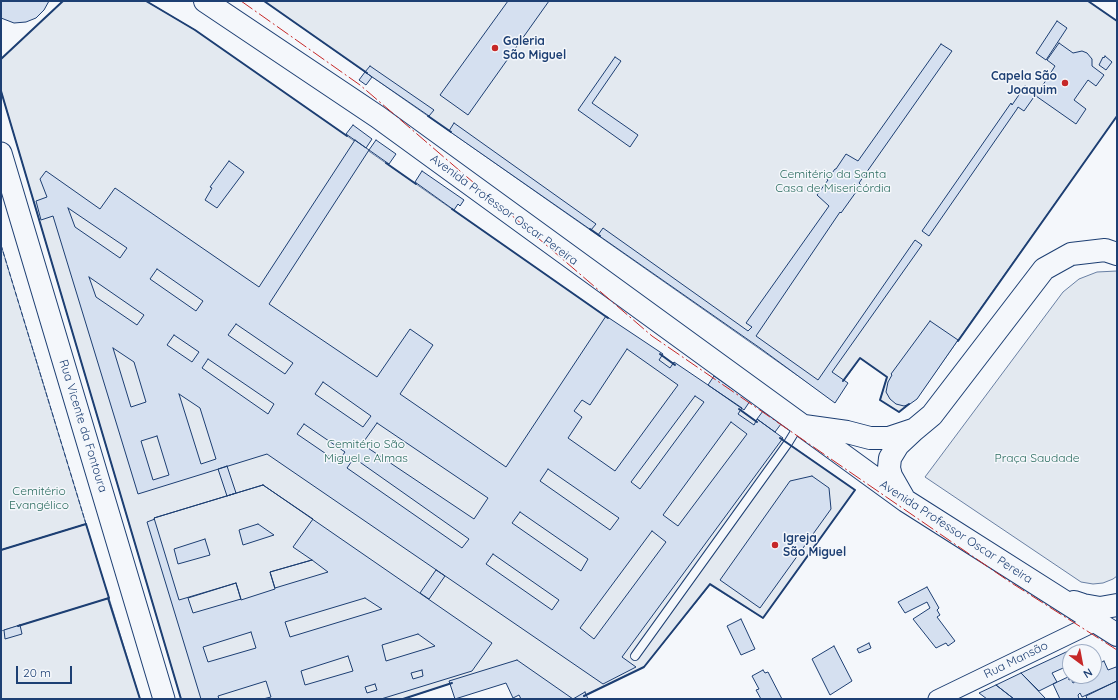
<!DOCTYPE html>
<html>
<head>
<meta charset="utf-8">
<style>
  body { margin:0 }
  #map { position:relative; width:1118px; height:700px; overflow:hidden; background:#f4f7fb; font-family:Quicksand,sans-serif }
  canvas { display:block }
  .frame { position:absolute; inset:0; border:2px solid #1d3f73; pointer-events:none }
  .north { position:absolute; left:1062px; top:644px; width:40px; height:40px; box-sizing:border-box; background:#f4f7fb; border:1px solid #9eadc5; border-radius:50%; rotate:148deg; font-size:11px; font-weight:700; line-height:16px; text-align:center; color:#1d3f73 }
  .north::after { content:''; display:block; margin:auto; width:14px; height:18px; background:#c62828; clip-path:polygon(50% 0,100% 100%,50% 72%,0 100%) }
  .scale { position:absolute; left:16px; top:666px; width:56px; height:18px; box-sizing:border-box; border:2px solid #1d3f73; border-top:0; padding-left:5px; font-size:12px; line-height:14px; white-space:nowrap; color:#1d3f73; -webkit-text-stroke:3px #f4f7fb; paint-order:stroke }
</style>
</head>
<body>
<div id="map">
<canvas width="1118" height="700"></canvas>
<div class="frame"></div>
<div class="north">N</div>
<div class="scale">20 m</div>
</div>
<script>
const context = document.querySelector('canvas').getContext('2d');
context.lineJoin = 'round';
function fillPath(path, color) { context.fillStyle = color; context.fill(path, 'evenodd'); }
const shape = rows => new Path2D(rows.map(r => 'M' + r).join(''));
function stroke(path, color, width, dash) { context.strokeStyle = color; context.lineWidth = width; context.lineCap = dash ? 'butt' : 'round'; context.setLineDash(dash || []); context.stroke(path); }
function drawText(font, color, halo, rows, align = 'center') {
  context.font = font + ' Quicksand,sans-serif'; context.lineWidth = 3; context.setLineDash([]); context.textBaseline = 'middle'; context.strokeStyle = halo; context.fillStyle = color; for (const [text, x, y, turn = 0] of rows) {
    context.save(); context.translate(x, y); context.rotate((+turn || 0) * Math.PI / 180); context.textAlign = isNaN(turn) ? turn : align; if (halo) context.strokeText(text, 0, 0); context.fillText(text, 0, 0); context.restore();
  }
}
const green = shape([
  [63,1,146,1,195,30,855,490,763,618,710,585,644,667,577,699,572,699,511,664,403,699,181,699,1,91,1,59,63,1],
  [264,1,1088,1,1117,21,1117,116,917,398,899,412,880,400,887,377,860,358,831,399,264,1],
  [1,245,86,524,1,550,1,245],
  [1117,271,1117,576,1113,579,1103,583,1093,584,1081,582,925,477,1063,292,1079,279,1097,272,1117,271],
  [109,598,140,699,1,699,1,631,109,598]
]);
const parking = shape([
  [86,524,109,598,1,631,1,550,86,524]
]);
const building = shape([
  [1,1,49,1,44,10,36,18,26,22,14,23,1,18,1,1],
  [508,1,549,1,468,115,440,95,508,1],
  [1057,21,1067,28,1046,60,1036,53,1057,21],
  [1059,43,1073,53,1082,51,1087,53,1092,59,1092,66,1104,75,1096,86,1088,80,1074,100,1086,109,1076,124,1036,96,1055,66,1047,60,1059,43],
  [941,44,952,51,859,183,861,185,841,213,840,212,756,336,818,380,915,240,922,245,832,372,848,383,835,403,760,348,598,235,603,228,748,331,752,327,746,323,829,206,817,195,828,180,827,180,835,169,836,169,846,154,858,161,941,44],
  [1105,56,1112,62,1106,70,1099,65,1103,57,1104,58,1105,56],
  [615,57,621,61,592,103,638,135,630,147,578,110,615,57],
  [370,66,434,110,429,116,365,72,370,66],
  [365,72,372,77,366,85,359,80,365,72],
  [1025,86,1036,94,1024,111,1018,107,1017,109,929,236,922,231,1011,103,1012,105,1025,86],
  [454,123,596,224,591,230,449,131,454,123],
  [353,125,372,139,366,148,346,134,353,125],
  [355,140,369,150,269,304,377,377,410,329,433,345,400,394,506,467,606,316,663,354,659,360,670,368,674,362,742,408,738,414,754,425,757,419,783,438,622,657,636,667,603,684,267,454,138,494,53,216,41,220,36,201,47,197,40,179,46,171,100,209,115,188,259,287,355,140],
  [68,208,127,248,120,258,75,227,68,208],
  [157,269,203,301,196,311,150,279,157,269],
  [89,277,144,315,137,325,96,297,89,277],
  [236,324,293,363,285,374,228,335,236,324],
  [174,335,199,352,192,362,167,345,174,335],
  [113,348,134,362,146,402,131,407,113,348],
  [627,349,678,385,615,471,568,438,582,417,574,411,582,400,590,405,627,349],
  [208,359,274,404,268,414,202,368,208,359],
  [323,382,371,416,363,427,315,394,323,382],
  [179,394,200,408,216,459,201,464,179,394],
  [695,396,704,402,640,489,631,482,695,396],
  [731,422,747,434,678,526,663,515,731,422],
  [377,423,488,498,474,519,362,444,377,423],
  [304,424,345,452,338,462,297,434,304,424],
  [157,436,169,475,153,480,141,441,157,436],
  [354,458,469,539,462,548,347,468,354,458],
  [548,469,619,518,610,530,540,481,548,469],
  [520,512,588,559,581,571,512,523,520,512],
  [652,531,666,542,594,639,580,628,652,531],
  [493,554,559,600,552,610,486,564,493,554],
  [376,140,396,154,389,164,369,150,376,140],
  [229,161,244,172,217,208,205,200,212,188,210,187,229,161],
  [422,171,464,200,460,206,458,204,454,210,415,182,422,171],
  [930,321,958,340,917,399,910,404,904,406,896,404,890,399,886,392,888,382,892,375,891,374,930,321],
  [714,376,750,401,744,410,708,385,714,376],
  [763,411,781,424,775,432,757,419,763,411],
  [227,466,236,493,227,496,218,469,227,466],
  [812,476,829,488,831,509,760,608,720,580,790,481,812,476],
  [263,485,492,643,472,671,381,699,263,699,271,697,266,681,218,696,219,699,201,699,147,522,155,519,154,518,263,485],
  [312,560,328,572,275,588,270,572,312,560],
  [236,583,241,599,193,613,188,598,236,583],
  [365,598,382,609,290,637,285,622,365,598],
  [251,632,256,648,208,662,203,647,251,632],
  [418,634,435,646,386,661,382,645,418,634],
  [348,656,353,671,305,685,301,671,348,656],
  [422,670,423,676,413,679,411,673,422,670],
  [375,684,377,690,367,693,365,687,375,684],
  [263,485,313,519,293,547,312,560,270,572,275,589,241,600,236,583,179,600,154,518,263,485],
  [258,524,274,535,243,545,239,530,258,524],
  [205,539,210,555,178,564,174,549,205,539],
  [436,570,445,576,429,599,420,593,436,570],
  [927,587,939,608,937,610,940,615,937,617,955,641,948,646,946,643,936,648,913,619,930,608,927,602,905,613,898,602,927,587],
  [741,619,755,649,741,655,727,626,741,619],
  [20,625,22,634,5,639,4,630,20,625],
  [869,643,871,648,859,653,857,649,869,643],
  [834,646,852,681,830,695,812,659,834,646],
  [1079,646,1085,652,1070,652,1070,665,1052,673,1057,682,1039,691,1021,673,1079,646],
  [517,660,573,699,521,699,519,695,513,698,506,683,455,699,449,681,517,660],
  [1104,661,1108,670,1116,667,1117,669,1117,681,1082,697,1080,693,1078,695,1079,699,1060,699,1053,684,1068,677,1069,680,1071,679,1073,683,1083,678,1082,676,1094,676,1094,666,1104,661],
  [763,670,765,673,768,672,782,699,761,699,756,690,759,689,752,676,763,670],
  [1021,673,1046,699,1014,699,996,685,1021,673],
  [1117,681,1117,699,1087,699,1086,696,1117,681],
  [996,685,1014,699,987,699,979,693,996,685],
  [585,692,588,699,572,699,573,699,585,692]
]);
const service = shape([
  [635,656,788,443,799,425]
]);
const minor = shape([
  [937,699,1096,622]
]);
const tertiary = shape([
  [1,153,164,699]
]);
const secondary = shape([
  [205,1,378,117,906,501,1117,635],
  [804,426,847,432,870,438,889,438,913,430],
  [903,497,891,476,889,468,890,458,898,445,914,430,932,415,1044,269,1071,254,1105,250,1117,254],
  [1074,602,1083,605,1100,608,1117,605]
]);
const fence = shape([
  [1,59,63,1],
  [1,245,86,524,1,550]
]);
const wall = shape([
  [146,1,195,30,347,136],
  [264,1,367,73],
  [1088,1,1117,21],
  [1,59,63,1],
  [1,91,181,699],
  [428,116,451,132],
  [386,163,416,184],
  [452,209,608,318],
  [590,229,600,236],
  [958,341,1117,116],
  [660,354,675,365],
  [843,381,860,358,887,377,880,400,899,412,909,404],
  [739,409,757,422],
  [1,550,86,524,109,598,18,626],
  [108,598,140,699],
  [584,696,644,667,710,584,763,618,855,490,780,438],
  [403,699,452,683]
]);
const power = shape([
  [241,1,360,85,652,336,1010,582,1117,650]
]);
const markers = [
  [495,48,4,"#c62828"],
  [1065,83,4,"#c62828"],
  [775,545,4,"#c62828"]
];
const poiNames = [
  ["Galeria",503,41],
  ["São Miguel",503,55],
  ["Capela São",1057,76,"right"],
  ["Joaquim",1057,90,"right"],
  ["Igreja",783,538],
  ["São Miguel",783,552]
];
const parkNames = [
  ["Cemitério da Santa",833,174],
  ["Casa de Misericórdia",833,188],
  ["Cemitério São",366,444],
  ["Miguel e Almas",366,458],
  ["Praça Saudade",1037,458],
  ["Cemitério",39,491],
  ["Evangélico",39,505]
];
const streetNames = [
  ["Avenida Professor Oscar Pereira",504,210,36],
  ["Rua Vicente da Fontoura",83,426,73],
  ["Avenida Professor Oscar Pereira",956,532,33],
  ["Rua Mansão",1016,660,-26]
];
fillPath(green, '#e3e9f0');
stroke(green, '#687fa3', 1);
fillPath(parking, '#e3e8f0');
stroke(parking, '#687fa3', 1);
fillPath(building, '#d5e0f0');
stroke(building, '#1d3f73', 1);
stroke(service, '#1d3f73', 10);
stroke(minor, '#1d3f73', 19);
stroke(tertiary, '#1d3f73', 23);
stroke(secondary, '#1d3f73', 24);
stroke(service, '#f4f7fb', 8);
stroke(minor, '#f4f7fb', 17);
stroke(tertiary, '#f4f7fb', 21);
stroke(secondary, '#f4f7fb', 22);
stroke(fence, '#1d3f73', 1, [5, 2]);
stroke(wall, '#1d3f73', 2);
stroke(power, '#c62828', 1, [14, 3, 2, 3]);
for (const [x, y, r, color] of markers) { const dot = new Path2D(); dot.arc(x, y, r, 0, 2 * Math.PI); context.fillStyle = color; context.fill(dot); stroke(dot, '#f4f7fb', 1.5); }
drawText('bold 12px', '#1d3f73', '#f4f7fb', poiNames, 'left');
drawText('12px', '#2c6c60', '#f4f7fb', parkNames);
drawText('12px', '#1d3f73', '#f4f7fb', streetNames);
</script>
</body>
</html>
